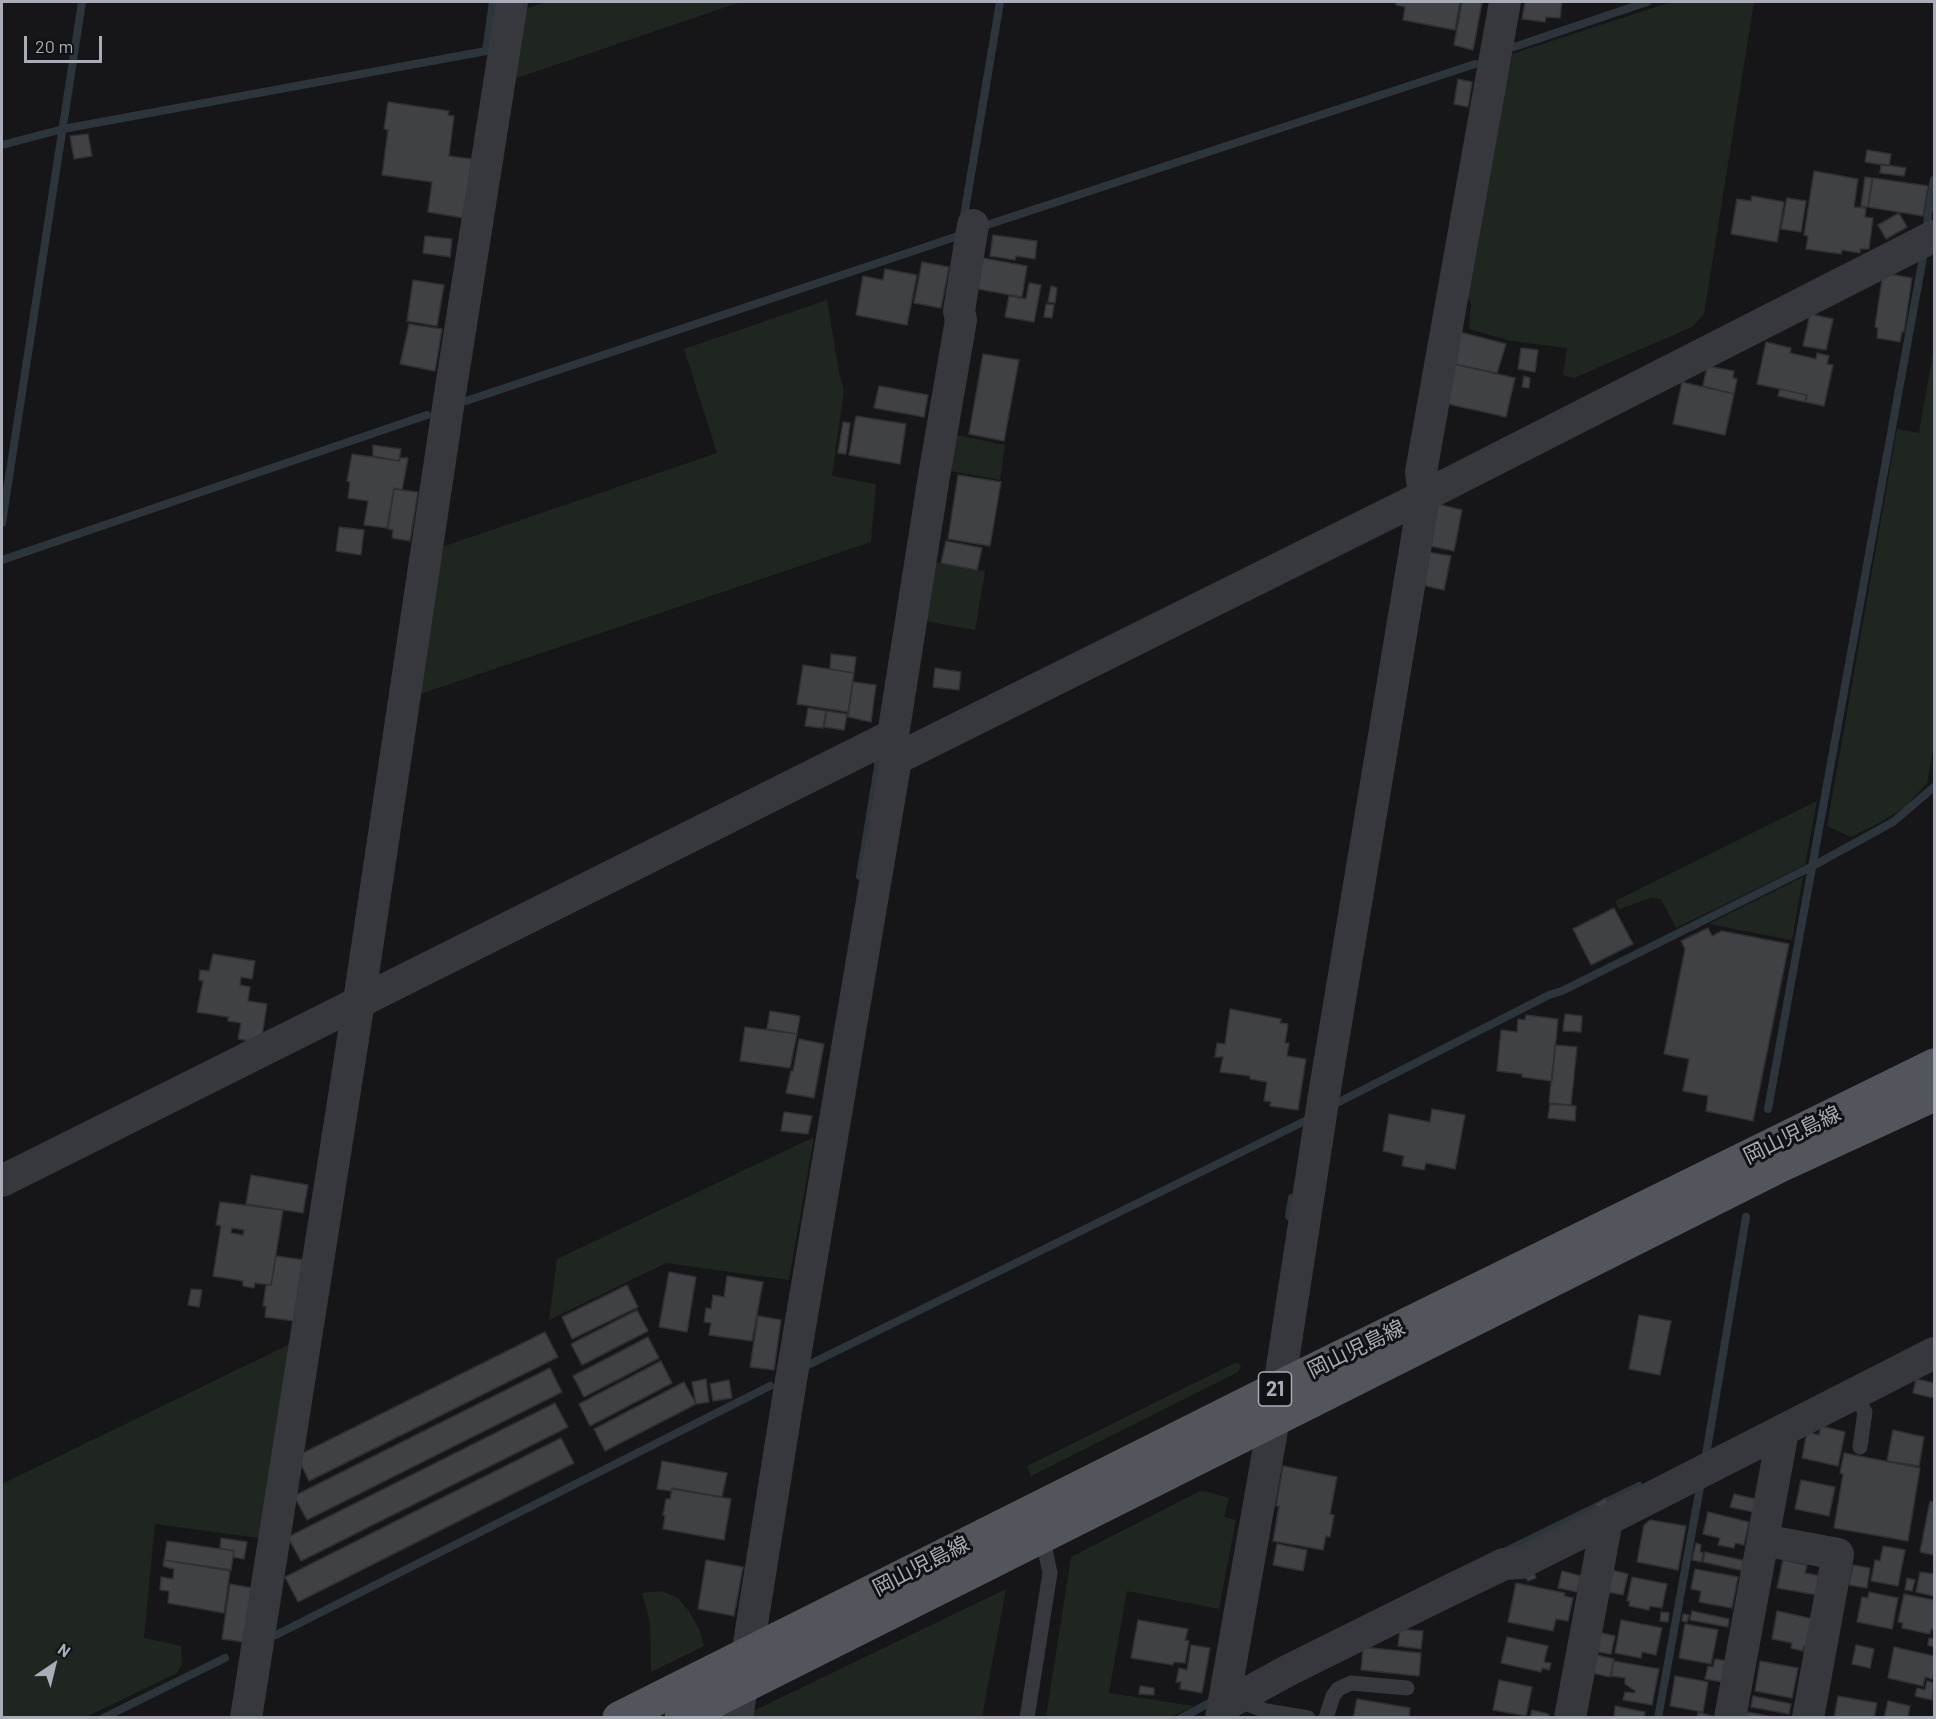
<!DOCTYPE html>
<html>
<head>
<meta charset="utf-8">
<style>
  body { margin:0 }
  #map { position:relative; width:1936px; height:1719px; overflow:hidden; background:#161618; font-family:Barlow,sans-serif }
  canvas { display:block }
  .frame { position:absolute; inset:0; border:3px solid #a8adb8; pointer-events:none }
  .north { position:absolute; left:24px; top:1635px; width:60px; height:60px; -webkit-text-stroke:4px #111113; paint-order:stroke; rotate:35deg; font-size:16px; font-weight:700; line-height:24px; text-align:center; color:#a8adb8 }
  .north::after { content:''; display:block; margin:auto; width:21px; height:27px; background:#a8adb8; clip-path:polygon(50% 0,100% 100%,50% 72%,0 100%) }
  .scale { position:absolute; left:24px; top:36px; width:78px; height:27px; box-sizing:border-box; border:3px solid #a8adb8; border-top:0; padding-left:8px; font-size:18px; line-height:21px; white-space:nowrap; color:#a8adb8; -webkit-text-stroke:4px #111113; paint-order:stroke }
</style>
</head>
<body>
<div id="map">
<canvas width="1936" height="1719"></canvas>
<div class="frame"></div>
<div class="north">N</div>
<div class="scale">20 m</div>
</div>
<script>
const context = document.querySelector('canvas').getContext('2d');
context.lineJoin = 'round';
function fillPath(path, color) { context.fillStyle = color; context.fill(path, 'evenodd'); }
const shape = rows => new Path2D(rows.map(r => 'M' + r).join(''));
function stroke(path, color, width, dash) { context.strokeStyle = color; context.lineWidth = width; context.lineCap = dash ? 'butt' : 'round'; context.setLineDash(dash || []); context.stroke(path); }
function drawText(font, color, halo, rows, align = 'center') {
  context.font = font + ' Barlow,"Noto Sans JP",sans-serif'; context.lineWidth = 6; context.setLineDash([]); context.textBaseline = 'middle'; context.strokeStyle = halo; context.fillStyle = color; for (const [text, x, y, turn = 0] of rows) {
    context.save(); context.translate(x, y); context.rotate((+turn || 0) * Math.PI / 180); context.textAlign = isNaN(turn) ? turn : align; if (halo) context.strokeText(text, 0, 0); context.fillText(text, 0, 0); context.restore();
  }
}
const green = shape([
  [547,2,741,2,508,81,519,11],
  [1671,2,1754,2,1704,314,1692,327,1574,378,1563,375,1567,348,1511,341,1469,329,1471,303,1466,294,1505,70,1511,65,1512,54],
  [827,300,839,372,844,390,832,476,876,484,871,542,417,695,439,548,717,453,684,349],
  [1934,348,1934,743,1927,783,1905,807,1879,823,1851,837,1827,826,1897,429,1919,433],
  [952,434,1005,445,1000,480,945,470],
  [929,561,985,571,975,630,920,620],
  [1817,801,1805,865,1676,928,1661,899,1651,898,1619,909,1615,901],
  [1803,877,1792,940,1709,924],
  [814,1137,789,1280,666,1263,549,1320,557,1259],
  [292,1343,259,1538,155,1524,144,1638,181,1646,182,1663,177,1673,86,1717,2,1718,2,1484],
  [1237,1362,1241,1366,1238,1372,1031,1476,1027,1466],
  [1200,1491,1209,1492,1229,1498,1224,1517,1236,1520,1219,1609,1127,1591,1109,1693,1194,1706,1171,1717,1046,1717,1071,1557],
  [1006,1589,982,1717,744,1718,745,1715],
  [662,1591,678,1598,688,1610,699,1629,704,1646,651,1672,650,1622,642,1593]
]);
const stream = shape([
  [1514,47,1647,2],
  [2,145,63,129,486,51,493,2],
  [963,222,1000,2],
  [981,227,1475,64],
  [1927,231,1928,214,1934,180],
  [466,401,964,234],
  [2,523,82,2],
  [2,560,427,415],
  [860,876,878,767,877,752],
  [1337,1103,1549,995,1562,991,1811,867,1893,822,1934,787],
  [1768,1109,1924,252],
  [1289,1216,1292,1198],
  [804,1367,1311,1118],
  [1705,1461,1746,1217],
  [1504,1552,1639,1486],
  [276,1635,770,1386],
  [103,1718,225,1658],
  [1181,1718,1213,1701],
  [1658,1718,1701,1482]
]);
const building = shape([
  [1396,2,1460,2,1455,30,1403,20,1405,7,1396,5,1396,2],
  [1462,2,1482,2,1473,50,1454,45,1462,2],
  [1525,2,1562,2,1560,18,1546,17,1545,22,1522,19,1525,2],
  [1458,79,1472,82,1468,107,1454,104,1458,79],
  [388,102,449,111,448,115,454,116,449,156,472,159,464,218,428,212,432,182,382,175,388,130,384,129,388,102],
  [88,134,92,156,74,159,70,136,88,134],
  [1867,150,1891,154,1889,166,1865,162,1867,150],
  [1881,164,1906,168,1904,176,1880,173,1881,164],
  [1814,171,1858,179,1854,207,1866,208,1865,217,1873,218,1869,249,1860,249,1860,253,1842,250,1841,254,1806,249,1808,236,1804,235,1814,171],
  [1865,177,1872,178,1868,207,1861,206,1865,177],
  [1873,178,1928,186,1923,216,1868,207,1873,178],
  [1752,196,1784,202,1777,242,1731,234,1737,199,1751,201,1752,196],
  [1787,198,1806,201,1801,232,1781,229,1787,198],
  [1899,213,1907,227,1886,239,1878,225,1899,213],
  [993,235,1037,241,1035,259,1016,256,1015,260,990,256,993,235],
  [425,236,452,239,450,257,423,253,425,236],
  [983,258,1027,266,1022,297,978,289,983,258],
  [922,262,949,267,941,308,914,303,922,262],
  [885,269,917,275,907,325,856,315,863,276,883,280,885,269],
  [1883,273,1912,278,1904,332,1902,332,1900,342,1877,338,1878,328,1875,327,1883,273],
  [413,280,444,285,437,326,407,321,413,280],
  [1029,283,1041,285,1034,322,1005,317,1009,296,1026,299,1029,283],
  [1051,286,1057,288,1055,303,1048,302,1051,286],
  [1046,304,1054,305,1052,318,1044,317,1046,304],
  [1810,314,1833,319,1826,350,1803,346,1810,314],
  [409,324,442,329,435,371,400,364,409,324],
  [1456,331,1506,344,1497,373,1449,363,1456,331],
  [1766,342,1791,348,1790,353,1816,359,1817,353,1829,356,1827,364,1833,365,1824,406,1806,402,1807,395,1757,384,1766,342],
  [1521,348,1538,350,1535,372,1518,369,1521,348],
  [983,354,1019,360,1004,441,969,434,983,354],
  [1449,363,1515,378,1506,417,1439,402,1449,363],
  [1707,366,1734,371,1733,378,1737,379,1734,394,1703,386,1707,366],
  [1524,376,1530,378,1529,388,1522,387,1524,376],
  [1682,382,1734,394,1725,435,1673,424,1682,382],
  [879,386,928,395,924,417,874,408,879,386],
  [1780,389,1807,395,1805,402,1778,396,1780,389],
  [856,416,906,424,900,464,849,455,856,416],
  [843,422,850,423,846,454,838,453,843,422],
  [373,445,401,449,399,461,373,456,373,445],
  [352,454,399,461,400,458,408,458,402,490,394,488,387,528,364,525,368,501,348,498,350,482,347,481,352,454],
  [958,475,1001,482,990,546,948,539,958,475],
  [394,489,418,492,410,541,392,538,393,530,388,529,394,489],
  [1438,504,1462,510,1454,551,1430,546,1438,504],
  [339,527,364,530,361,555,336,551,339,527],
  [946,541,982,548,977,570,941,563,946,541],
  [1427,552,1451,556,1444,590,1422,585,1427,552],
  [831,654,856,657,854,673,830,669,831,654],
  [803,665,854,673,848,712,797,704,803,665],
  [935,668,961,672,959,690,933,687,935,668],
  [853,682,876,685,871,722,848,717,853,682],
  [808,708,826,711,823,728,805,726,808,708],
  [827,711,847,714,844,730,824,727,827,711],
  [1614,908,1633,944,1591,965,1573,929,1614,908],
  [1708,928,1712,936,1722,931,1789,944,1753,1121,1706,1111,1708,1096,1683,1091,1689,1059,1664,1054,1685,949,1681,941,1708,928],
  [213,954,255,961,252,979,241,977,240,985,250,987,248,1001,267,1004,261,1043,238,1039,241,1023,228,1021,228,1017,197,1012,203,981,199,980,200,970,209,971,213,954],
  [1230,1009,1281,1019,1280,1023,1288,1024,1285,1043,1289,1043,1287,1056,1306,1059,1298,1110,1270,1106,1271,1102,1264,1101,1267,1082,1250,1079,1250,1076,1220,1072,1223,1057,1215,1057,1217,1043,1225,1044,1230,1009],
  [770,1011,800,1016,797,1034,767,1029,770,1011],
  [1565,1014,1582,1016,1581,1032,1563,1031,1565,1014],
  [1526,1015,1558,1019,1552,1081,1522,1077,1522,1074,1497,1071,1501,1030,1517,1032,1518,1019,1525,1020,1526,1015],
  [745,1027,797,1034,790,1068,740,1061,745,1027],
  [799,1039,824,1044,814,1098,786,1093,791,1071,793,1071,799,1039],
  [1555,1045,1577,1047,1571,1105,1549,1103,1555,1045],
  [1550,1104,1576,1106,1575,1121,1548,1118,1550,1104],
  [1432,1109,1465,1115,1455,1169,1426,1163,1424,1170,1402,1166,1404,1156,1383,1151,1389,1114,1430,1122,1432,1109],
  [784,1112,812,1116,808,1134,781,1131,784,1112],
  [251,1175,308,1185,303,1213,246,1204,251,1175],
  [220,1202,283,1210,271,1285,255,1283,254,1288,243,1286,243,1281,213,1276,221,1226,216,1225,220,1202],
  [232,1228,244,1230,243,1235,231,1233,232,1228],
  [276,1256,304,1260,294,1321,265,1317,266,1306,263,1306,266,1285,271,1285,276,1256],
  [669,1272,696,1277,687,1332,659,1327,669,1272],
  [727,1276,763,1282,752,1341,709,1335,711,1323,704,1322,706,1308,711,1309,713,1295,724,1297,727,1276],
  [627,1285,638,1307,572,1339,562,1317,627,1285],
  [191,1289,202,1290,199,1307,188,1305,191,1289],
  [637,1310,648,1331,582,1365,571,1344,637,1310],
  [1639,1315,1671,1321,1660,1375,1629,1369,1639,1315],
  [758,1316,781,1320,774,1370,750,1367,758,1316],
  [545,1332,558,1357,309,1481,297,1456,545,1332],
  [648,1337,659,1358,584,1397,573,1376,648,1337],
  [661,1361,672,1383,590,1426,579,1404,661,1361],
  [550,1368,562,1392,307,1520,294,1496,550,1368],
  [706,1379,709,1402,696,1404,692,1382,706,1379],
  [1916,1379,1934,1383,1934,1398,1913,1393,1916,1379],
  [729,1380,732,1398,713,1401,710,1384,729,1380],
  [684,1382,696,1404,605,1451,594,1429,684,1382],
  [555,1403,568,1427,301,1561,288,1537,555,1403],
  [1821,1426,1845,1432,1838,1466,1802,1458,1807,1432,1819,1435,1821,1426],
  [1893,1430,1924,1437,1919,1466,1887,1461,1893,1430],
  [561,1438,574,1463,298,1602,285,1577,561,1438],
  [1844,1453,1920,1468,1908,1541,1834,1528,1843,1474,1840,1473,1844,1453],
  [662,1461,727,1473,722,1497,672,1488,671,1491,657,1489,662,1461],
  [1283,1466,1337,1477,1330,1514,1334,1515,1330,1537,1326,1536,1323,1550,1273,1541,1279,1506,1276,1506,1283,1466],
  [1801,1480,1835,1487,1829,1516,1795,1509,1801,1480],
  [672,1489,731,1499,724,1540,663,1529,665,1516,663,1515,666,1499,670,1499,672,1489],
  [1734,1494,1755,1499,1753,1512,1730,1507,1734,1494],
  [1606,1498,1610,1506,1599,1512,1595,1504,1606,1498],
  [1930,1501,1934,1502,1934,1555,1920,1552,1930,1501],
  [1708,1512,1749,1522,1744,1545,1735,1543,1734,1548,1718,1545,1720,1538,1703,1534,1708,1512],
  [1650,1520,1686,1526,1678,1570,1637,1562,1644,1525,1650,1520],
  [221,1538,247,1542,244,1559,233,1557,234,1551,220,1548,221,1538],
  [167,1541,234,1551,231,1570,164,1560,167,1541],
  [1696,1543,1701,1545,1700,1552,1703,1553,1701,1562,1692,1560,1696,1543],
  [1277,1544,1307,1550,1303,1571,1273,1565,1277,1544],
  [1883,1546,1905,1550,1898,1586,1871,1581,1875,1560,1880,1561,1883,1546],
  [1705,1552,1746,1561,1744,1571,1703,1562,1705,1552],
  [164,1560,230,1571,224,1613,168,1603,169,1591,160,1590,161,1577,173,1579,174,1569,163,1566,164,1560],
  [706,1560,743,1567,734,1616,698,1609,706,1560],
  [1783,1560,1807,1565,1805,1573,1821,1576,1817,1595,1777,1588,1783,1560],
  [1853,1565,1870,1568,1867,1588,1849,1585,1853,1565],
  [1695,1569,1738,1577,1732,1608,1699,1602,1701,1591,1691,1589,1695,1569],
  [1612,1570,1628,1574,1623,1595,1608,1592,1612,1570],
  [1562,1571,1581,1576,1577,1592,1558,1588,1562,1571],
  [1920,1572,1934,1574,1934,1596,1916,1592,1920,1572],
  [1534,1573,1536,1578,1528,1581,1525,1576,1534,1573],
  [1632,1577,1667,1584,1662,1608,1650,1606,1649,1610,1629,1606,1630,1601,1627,1601,1632,1577],
  [1907,1578,1915,1580,1912,1591,1905,1590,1907,1578],
  [1516,1583,1565,1593,1564,1596,1573,1598,1568,1621,1556,1619,1553,1631,1508,1622,1516,1583],
  [230,1584,252,1588,244,1642,222,1639,230,1584],
  [1869,1592,1898,1598,1892,1629,1857,1622,1862,1597,1868,1598,1869,1592],
  [1904,1594,1934,1600,1934,1630,1931,1629,1930,1634,1902,1628,1903,1623,1898,1622,1904,1594],
  [1692,1611,1729,1619,1728,1627,1690,1620,1692,1611],
  [1777,1611,1813,1619,1808,1647,1804,1646,1803,1651,1791,1648,1792,1643,1772,1639,1777,1611],
  [1661,1612,1669,1613,1668,1622,1660,1621,1661,1612],
  [1683,1614,1689,1615,1687,1622,1682,1621,1683,1614],
  [1138,1620,1188,1629,1185,1640,1189,1641,1185,1663,1174,1662,1173,1665,1131,1658,1138,1620],
  [1621,1620,1662,1628,1656,1655,1642,1652,1641,1658,1615,1653,1621,1620],
  [1685,1624,1718,1630,1711,1664,1679,1658,1685,1624],
  [1400,1629,1423,1631,1421,1649,1398,1646,1400,1629],
  [1598,1632,1615,1636,1611,1654,1593,1651,1598,1632],
  [1507,1637,1548,1646,1544,1662,1551,1663,1549,1670,1542,1668,1541,1672,1501,1663,1507,1637],
  [1929,1638,1934,1639,1934,1647,1928,1645,1929,1638],
  [1191,1645,1210,1648,1202,1693,1180,1689,1181,1682,1176,1682,1179,1668,1187,1670,1191,1645],
  [1856,1645,1874,1649,1870,1668,1852,1664,1856,1645],
  [1363,1647,1421,1653,1419,1676,1361,1670,1363,1647],
  [1894,1647,1934,1656,1934,1674,1932,1679,1925,1677,1923,1686,1888,1678,1894,1647],
  [1597,1655,1614,1659,1610,1677,1593,1673,1597,1655],
  [1715,1659,1727,1661,1723,1682,1705,1679,1708,1666,1713,1667,1715,1659],
  [1614,1661,1659,1669,1652,1705,1623,1700,1625,1692,1635,1693,1635,1691,1625,1684,1625,1678,1611,1676,1614,1661],
  [1760,1661,1798,1668,1792,1698,1755,1691,1760,1661],
  [1675,1676,1708,1682,1703,1712,1670,1706,1675,1676],
  [1499,1680,1532,1687,1526,1716,1493,1710,1499,1680],
  [1927,1681,1934,1683,1932,1700,1915,1696,1917,1688,1925,1690,1927,1681],
  [1140,1686,1154,1688,1154,1695,1139,1694,1140,1686],
  [1753,1696,1791,1704,1789,1714,1751,1707,1753,1696],
  [1838,1696,1877,1703,1874,1718,1834,1718,1838,1696],
  [1357,1699,1410,1708,1409,1718,1353,1718,1357,1699],
  [1888,1701,1910,1706,1908,1716,1914,1718,1884,1718,1888,1701],
  [1615,1706,1645,1712,1644,1718,1614,1718,1615,1706],
  [1532,1710,1549,1714,1548,1718,1530,1718,1532,1710],
  [1698,1712,1715,1717,1715,1718,1697,1718,1698,1712],
  [1747,1712,1779,1718,1746,1718,1747,1712]
]);
const lane = shape([
  [1854,1394,1865,1412,1860,1447],
  [1242,1696,1250,1705,1266,1711,1308,1718],
  [1027,1718,1050,1573,1042,1535],
  [1326,1718,1333,1696,1338,1689,1351,1683,1407,1688]
]);
const street = shape([
  [896,759,1424,496,1934,236],
  [2,1181,893,735],
  [1763,1540,1838,1554,1808,1718],
  [1223,1706,1289,1670,1436,1597,1504,1564,1521,1563,1607,1520,1934,1353],
  [246,1718,359,1001,450,394,512,2],
  [737,1718,790,1386,896,759,893,735,934,476,961,320,959,311,973,225],
  [1221,1718,1274,1419,1324,1095,1424,496,1421,472,1505,2],
  [1570,1718,1607,1520],
  [1730,1718,1783,1431]
]);
const primary = shape([
  [619,1718,1279,1387,1934,1065],
  [681,1718,1780,1166,1934,1095]
]);
const shields = [
  [1275,1389,33]
];
const shieldNames = [
  ["21",1275,1389]
];
const streetNames = [
  ["岡山児島線",1792,1135,-26],
  ["岡山児島線",1356,1349,-26],
  ["岡山児島線",921,1566,-27]
];
fillPath(green, '#1e261f');
stroke(stream, '#2c353c', 8);
fillPath(building, '#404145');
stroke(building, '#303034', 1.5);
stroke(lane, '#37383d', 15);
stroke(street, '#37383d', 32);
stroke(primary, '#53555c', 33);
for (const [x, y, w] of shields) { const box = new Path2D(); box.roundRect(x - w / 2, y - 17, w, 34, 4.5); context.fillStyle = '#111113'; context.fill(box); stroke(box, '#a8adb8', 1.5); }
drawText('bold 20px', '#a8adb8', null, shieldNames);
drawText('21px', '#a8adb8', '#111113', streetNames);
</script>
</body>
</html>
